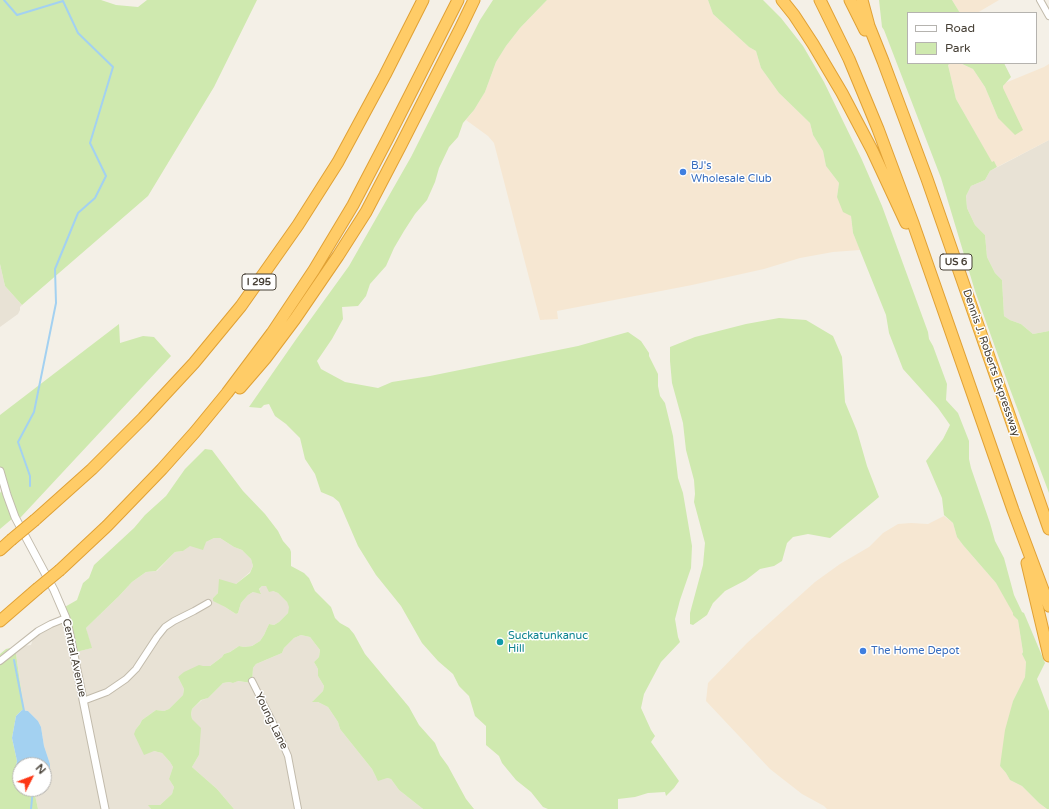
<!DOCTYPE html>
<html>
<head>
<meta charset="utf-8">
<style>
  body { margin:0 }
  #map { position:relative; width:1049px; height:809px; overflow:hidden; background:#f4f0e7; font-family:"Varela Round",sans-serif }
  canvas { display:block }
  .legend { position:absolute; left:907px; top:12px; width:130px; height:52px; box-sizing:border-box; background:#fff; border:1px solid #b5b3af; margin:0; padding:5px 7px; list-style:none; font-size:12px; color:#474036 }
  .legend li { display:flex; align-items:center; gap:8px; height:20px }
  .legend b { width:20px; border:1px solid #b5b3af }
  .north { position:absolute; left:12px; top:757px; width:40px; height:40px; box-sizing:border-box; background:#fff; border:1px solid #b5b3af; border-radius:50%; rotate:48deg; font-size:11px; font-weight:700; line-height:16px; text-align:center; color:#474036 }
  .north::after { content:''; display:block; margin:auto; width:14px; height:18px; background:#fd3715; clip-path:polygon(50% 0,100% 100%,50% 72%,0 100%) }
</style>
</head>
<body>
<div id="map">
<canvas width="1049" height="809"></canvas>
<ul class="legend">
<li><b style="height:5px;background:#fff"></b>Road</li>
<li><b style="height:11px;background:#cfe9af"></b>Park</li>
</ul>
<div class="north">N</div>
</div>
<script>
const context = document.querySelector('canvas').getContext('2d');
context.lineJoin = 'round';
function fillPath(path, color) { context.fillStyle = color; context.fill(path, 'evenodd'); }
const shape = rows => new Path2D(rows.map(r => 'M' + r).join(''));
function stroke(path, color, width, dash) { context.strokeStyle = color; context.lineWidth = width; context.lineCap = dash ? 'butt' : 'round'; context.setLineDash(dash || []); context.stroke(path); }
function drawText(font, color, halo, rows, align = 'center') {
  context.font = font + ' "Varela Round",sans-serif'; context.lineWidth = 3; context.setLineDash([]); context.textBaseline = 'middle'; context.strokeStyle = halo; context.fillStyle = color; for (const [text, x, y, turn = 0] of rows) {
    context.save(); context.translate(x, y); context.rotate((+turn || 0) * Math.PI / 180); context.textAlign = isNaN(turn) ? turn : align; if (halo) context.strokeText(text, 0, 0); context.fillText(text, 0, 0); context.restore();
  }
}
const residential = shape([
  [1049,140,1049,331,1033,334,1021,324,1010,320,1004,316,1002,280,995,273,987,257,985,235,975,225,967,208,966,196,971,186,985,180,990,171],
  [0,264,5,286,22,305,20,307,20,310,18,314,0,327],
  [214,538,220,538,234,547,242,550,251,559,253,566,250,572,236,584,218,593,213,598,214,601,225,607,236,614,238,613,241,603,248,595,253,592,261,593,259,590,262,586,266,586,273,591,278,593,287,602,290,607,288,613,279,622,274,625,269,624,264,635,260,641,252,646,244,647,239,646,230,652,224,654,222,657,210,666,203,666,178,677,184,689,183,695,169,709,164,711,156,710,142,720,140,724,136,729,154,751,162,753,170,762,173,767,169,779,174,787,172,794,160,805,149,805,151,809,38,809,35,795,40,793,48,784,50,764,44,746,41,727,38,721,28,711,24,710,15,647,31,645,33,639,42,630,64,623,72,653,91,648,86,628,119,596,132,582,146,572,157,571,175,552,183,551,189,546,206,542],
  [301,635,310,637,320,650,319,657,314,662,318,669,318,676,324,686,323,691,313,701,318,702,328,707,338,722,340,729,372,769,376,777,387,778,391,779,399,790,423,809,234,809,217,789,192,767,199,755,191,714,192,709,202,700,208,698,223,683,229,682,233,683,237,681,252,683,253,668,256,664,282,653,284,648,294,638]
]);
const commercial = shape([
  [547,0,708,0,713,14,749,47,756,51,761,68,779,93,810,123,813,135,823,151,826,166,839,183,837,197,851,216,853,233,860,250,833,252,800,258,764,269,692,285,557,311,558,319,540,320,494,143,488,136,466,120,474,110,485,92,496,62,506,46,520,28],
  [952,0,999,0,977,13,960,13],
  [951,63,960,63,973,69,985,87,998,118,1002,88,1005,83,1044,67,1049,64,1049,140,997,167,994,162,992,163,956,99,948,65],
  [944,516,953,523,957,537,963,545,996,583,1014,613,1014,615,1018,620,1023,652,1022,654,1026,662,1025,677,1013,701,1000,766,1006,773,1010,780,1022,786,1039,803,1047,809,827,809,824,806,802,794,770,769,706,701,708,683,747,643,815,582,840,564,869,547,883,533,898,524,911,523,928,524]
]);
const green = shape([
  [0,0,101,0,116,5,138,7,147,0,257,0,214,87,148,196,22,305,5,286,0,264],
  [493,0,547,0,520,28,506,46,496,62,485,92,474,110,463,123,458,137,449,147,439,168,435,182,427,200,415,214,404,231,394,248,386,266,370,284,366,296,358,306,342,307,343,319,332,339,317,361,321,369,345,382,378,388,392,382,430,376,578,346,628,332,641,341,649,353,649,356,658,374,658,386,660,396,665,403,673,436,678,478,683,493,692,546,691,568,680,600,675,619,678,637,680,642,661,662,644,694,641,708,651,730,655,736,651,742,679,781,674,788,666,796,665,792,648,793,635,797,618,799,618,809,548,809,543,807,531,792,516,780,502,763,499,756,486,745,486,726,475,716,469,696,459,686,453,674,438,661,422,643,401,606,376,575,358,546,339,502,333,497,321,492,315,474,305,459,300,438,286,424,275,416,269,404,264,405,261,408,249,407,297,338,349,266,411,157,480,20],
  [708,0,763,0,781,18,803,46,824,82,862,160,882,206,928,332,929,339,933,346,947,384,946,400,958,413,969,441,969,459,971,468,990,523,995,541,1004,558,1014,595,1022,612,1024,613,1045,663,1037,679,1049,711,1049,809,1047,809,1039,803,1022,786,1010,780,1006,773,1000,766,1005,730,1013,701,1025,677,1026,662,1022,654,1023,652,1018,620,1013,615,1013,613,996,583,963,545,957,537,953,523,944,515,942,498,926,461,943,439,950,425,938,408,903,369,889,333,886,315,853,233,851,216,843,212,837,197,839,183,826,166,823,151,813,135,810,123,779,93,761,68,756,51,749,47,713,14],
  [879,0,952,0,960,13,908,13,908,63,951,63,948,65,956,99,992,162,994,161,997,167,990,171,985,180,971,186,966,196,967,208,975,225,985,235,987,257,995,273,1002,280,1004,316,1010,320,1021,324,1033,334,1049,331,1049,493,1010,389,975,291,941,178,884,30,882,27],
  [960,63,1004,63,1011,77,1003,86,1003,88,1023,130,1015,135,998,118,985,87,973,69],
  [779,318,806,320,833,336,842,357,845,402,857,431,867,466,879,497,830,538,808,534,793,537,787,543,782,561,774,566,760,569,746,580,725,591,713,603,707,615,693,625,690,624,690,613,703,565,705,543,694,502,695,494,694,480,686,450,683,423,672,383,670,361,670,347,695,337,746,324],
  [119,324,120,343,143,336,154,337,171,356,21,517,17,520,13,518,0,529,0,493,3,489,0,476,0,415],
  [205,449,212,450,243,491,265,514,278,531,283,541,290,549,291,552,291,566,304,573,309,578,315,591,331,607,335,618,340,623,349,628,354,634,365,654,409,707,419,725,435,743,440,755,448,766,466,799,474,809,423,809,399,790,391,779,387,778,378,781,372,769,340,729,338,722,328,707,318,702,312,702,323,691,324,686,318,676,318,669,314,662,319,657,320,650,310,637,301,635,294,638,284,648,282,653,256,664,253,668,252,683,238,681,233,683,229,682,223,683,208,698,201,700,192,709,191,714,192,719,201,728,199,755,192,767,217,789,234,809,151,809,148,805,160,805,172,794,174,787,169,779,173,767,170,762,162,753,154,751,144,755,134,734,136,729,140,724,142,720,156,710,164,711,169,709,183,695,184,689,178,677,184,672,199,665,203,666,210,666,222,657,224,654,230,652,239,646,244,647,252,646,260,641,264,635,269,624,274,625,279,622,288,613,289,607,287,602,278,593,273,591,269,592,266,586,262,586,259,589,261,594,253,592,248,595,241,603,238,613,236,614,225,607,213,601,213,598,218,593,219,579,236,584,250,573,253,566,251,559,242,550,234,547,220,538,214,538,206,542,203,550,190,546,183,551,175,552,156,571,146,572,132,582,119,596,86,628,92,648,72,653,63,608,77,600,83,583,89,578,94,565,134,528,145,515,166,496,185,469],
  [15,647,24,710,22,710,16,716,12,738,17,761,14,778,15,784,23,792,32,796,35,795,38,809,0,809,0,654,6,649]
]);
const water = shape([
  [22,710,28,711,38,721,41,727,44,746,50,764,50,777,48,784,44,788,44,765,20,765,20,789,43,789,40,793,32,796,23,792,15,784,14,778,17,761,12,738,16,716]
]);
const stream = shape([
  [4,0,17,15,63,1,78,33,113,67,90,143,106,176,95,198,78,213,55,269,56,303,34,412,18,442,30,476,30,486],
  [14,660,24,711],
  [31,809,33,789]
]);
const minor = shape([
  [1040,0,1049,16],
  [0,661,38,631,51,624,66,618],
  [252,681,278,733,288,756,298,809],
  [83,701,107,692,126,679,136,669,157,637,165,627,174,621,194,611,208,603]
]);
const tertiary = shape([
  [0,471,7,495,15,517,54,590,66,618,70,635,105,809]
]);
const motorway = shape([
  [782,0,794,15,813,44,842,93,872,150,906,223],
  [820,0,849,59,878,129,913,223,1013,510,1049,606],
  [850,0,865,30],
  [862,0,869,26,883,61,927,179,1049,529],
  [240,388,265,359,295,319,338,256,366,212,401,145,461,27,474,0],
  [35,520,92,469,143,418,194,363,241,306,298,225,338,162,385,75,423,0],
  [0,550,11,540],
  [1027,563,1049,656],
  [60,570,107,526,162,469,195,432,227,393,272,333,314,270,353,205,388,138,458,0],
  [0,621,37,589]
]);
const motorwayBridge = shape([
  [11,540,35,520],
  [37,589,60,570]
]);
const markers = [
  [683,172,4,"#3f7fe0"],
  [500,642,4,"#0f9aa8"],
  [863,651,4,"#3f7fe0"]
];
const shields = [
  [956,262,32],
  [259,282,34]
];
const shieldNames = [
  ["US 6",956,262],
  ["I 295",259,282]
];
const shopNames = [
  ["BJ's",691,166],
  ["Wholesale Club",691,179],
  ["The Home Depot",871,651]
];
const streetNames = [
  ["Dennis J. Roberts Expressway",991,363,71],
  ["Central Avenue",74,658,78],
  ["Young Lane",271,721,64]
];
const cultureNames = [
  ["Suckatunkanuc",508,636],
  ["Hill",508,649]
];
fillPath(residential, '#e8e2d5');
fillPath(commercial, '#f6e7d2');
fillPath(green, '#cfe9af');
fillPath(water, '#a3d1f1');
stroke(stream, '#a3d1f1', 2);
stroke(minor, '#c2bbac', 8);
stroke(tertiary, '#c2bbac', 9);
stroke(motorway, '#e0a135', 13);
stroke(minor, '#fff', 6);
stroke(tertiary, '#fff', 7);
stroke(motorway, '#ffcc67', 11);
stroke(motorwayBridge, '#e0a135', 13, []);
stroke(motorwayBridge, '#ffcc67', 11);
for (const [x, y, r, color] of markers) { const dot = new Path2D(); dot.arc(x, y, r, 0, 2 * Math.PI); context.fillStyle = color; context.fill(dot); stroke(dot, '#fff', 1.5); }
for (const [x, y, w] of shields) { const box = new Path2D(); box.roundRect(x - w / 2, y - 8, w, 16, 3); context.fillStyle = '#fff'; context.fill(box); stroke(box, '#474036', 1); }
drawText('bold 10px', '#474036', null, shieldNames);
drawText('11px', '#366cbe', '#fff', shopNames, 'left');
drawText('11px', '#474036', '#fff', streetNames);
drawText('11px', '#0d838f', '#fff', cultureNames, 'left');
</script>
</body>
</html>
